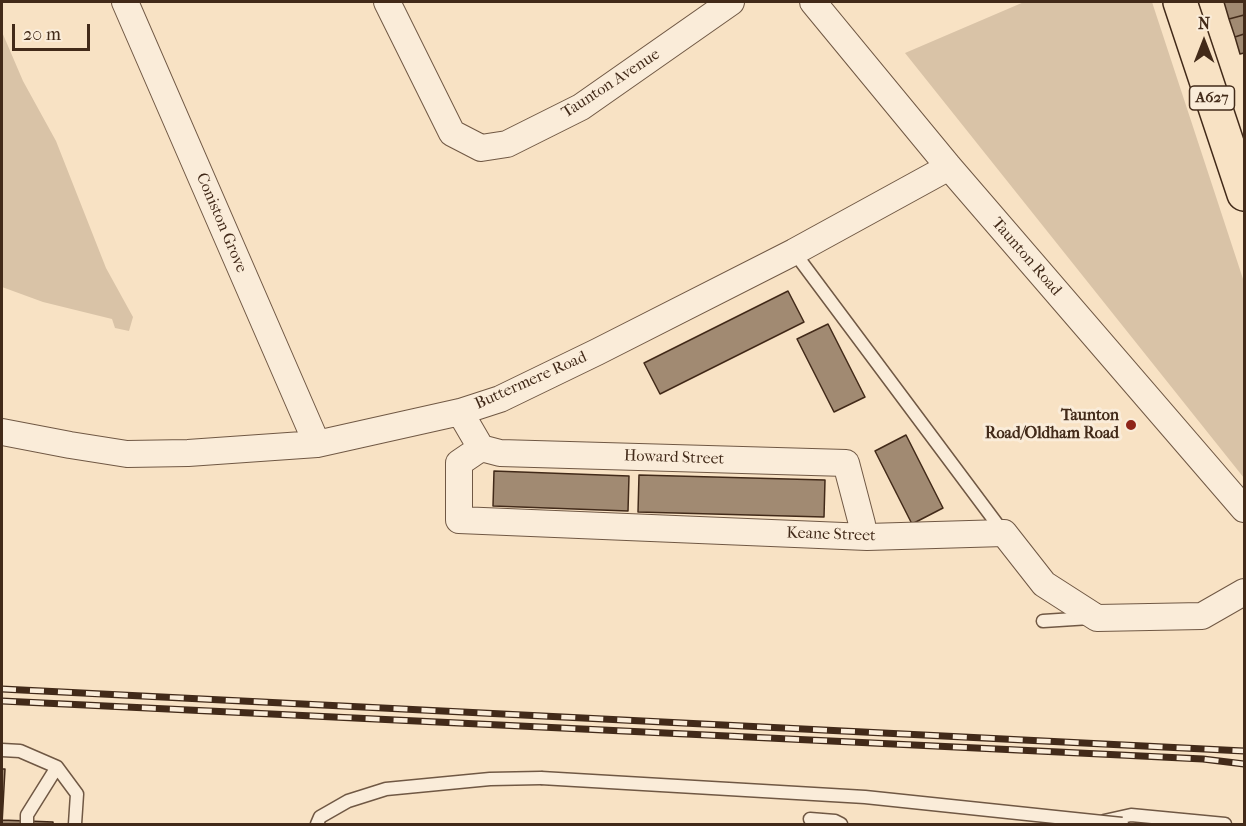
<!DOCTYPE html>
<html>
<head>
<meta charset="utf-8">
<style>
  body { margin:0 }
  #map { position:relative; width:1246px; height:826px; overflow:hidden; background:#f8e2c4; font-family:"IM FELL French Canon",serif }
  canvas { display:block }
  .frame { position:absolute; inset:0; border:3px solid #422a19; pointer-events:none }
  .north { position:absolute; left:1174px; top:12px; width:60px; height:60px; -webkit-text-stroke:4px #faecd9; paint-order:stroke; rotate:0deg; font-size:16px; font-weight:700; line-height:24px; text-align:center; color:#422a19 }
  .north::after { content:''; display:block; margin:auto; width:21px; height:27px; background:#422a19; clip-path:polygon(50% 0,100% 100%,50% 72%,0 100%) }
  .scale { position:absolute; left:12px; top:24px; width:78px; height:27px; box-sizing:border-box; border:3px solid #422a19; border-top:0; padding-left:8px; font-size:18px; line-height:21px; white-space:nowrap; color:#422a19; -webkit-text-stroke:4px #faecd9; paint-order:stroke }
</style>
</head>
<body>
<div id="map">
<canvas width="1246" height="826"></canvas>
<div class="frame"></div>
<div class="north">N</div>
<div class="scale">20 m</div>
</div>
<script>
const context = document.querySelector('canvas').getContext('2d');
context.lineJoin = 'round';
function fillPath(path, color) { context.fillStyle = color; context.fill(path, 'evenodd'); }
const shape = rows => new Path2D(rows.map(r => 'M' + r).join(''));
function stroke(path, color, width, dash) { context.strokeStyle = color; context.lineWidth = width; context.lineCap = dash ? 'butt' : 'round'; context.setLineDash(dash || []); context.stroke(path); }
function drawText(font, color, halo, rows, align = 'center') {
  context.font = font + ' "IM FELL French Canon",serif'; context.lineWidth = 6; context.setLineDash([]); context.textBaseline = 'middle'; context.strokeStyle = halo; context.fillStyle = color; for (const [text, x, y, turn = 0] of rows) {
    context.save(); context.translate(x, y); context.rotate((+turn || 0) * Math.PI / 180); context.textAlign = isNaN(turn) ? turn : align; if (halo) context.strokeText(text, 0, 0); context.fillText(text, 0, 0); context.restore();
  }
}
const green = shape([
  [1024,2,1152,2,1244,282,1244,478,905,53],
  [2,32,23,81,56,141,106,268,133,317,129,331,115,328,112,319,43,302,2,287]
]);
const building = shape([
  [1224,2,1244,2,1244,15,1229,19,1224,2],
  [1244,15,1244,34,1235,37,1229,19,1244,15],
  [1244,34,1244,53,1240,54,1235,37,1244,34],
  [788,291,804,322,660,394,644,363,788,291],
  [828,324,865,397,834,412,797,339,828,324],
  [906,435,943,508,912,524,875,451,906,435],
  [494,471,629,476,628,511,493,506,494,471],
  [639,475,825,480,824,517,638,512,639,475],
  [2,769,5,769,2,824,2,769],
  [2,820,53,822,53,824,2,824,2,820]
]);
const lane = shape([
  [794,252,1003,532],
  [1043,621,1090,618],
  [2,750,20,751,57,767,77,794,75,824],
  [810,819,835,821,841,824],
  [1104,821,1131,815,1225,824],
  [27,824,27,815,57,767],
  [317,824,320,817,348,801,386,789,490,779,541,778]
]);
const street = shape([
  [125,2,317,444],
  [387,2,452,133,481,148,507,144,581,107,731,2],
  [813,2,949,167,1244,509],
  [460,412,481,448,500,453,846,463,862,524],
  [2,432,70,445,127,454,188,453,317,444,460,412,500,399,597,352,794,252,949,167],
  [481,448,459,463,459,520,867,537,1004,533,1044,584,1097,618,1202,616,1244,592]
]);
const highway = shape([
  [1180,2,1244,194]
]);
const rail = shape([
  [2,689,1244,751],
  [2,701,976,748,1203,759,1244,764]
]);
const laneBridge = shape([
  [541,778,865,797,1122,824]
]);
const markers = [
  [1131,425,6,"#8f2418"]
];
const shields = [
  [1212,98,45]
];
const shieldNames = [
  ["A627",1212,98]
];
const streetNames = [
  ["Taunton Avenue",611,84,-33],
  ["Coniston Grove",221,223,67],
  ["Taunton Road",1026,257,49],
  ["Buttermere Road",531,381,-24],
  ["Howard Street",674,458,2],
  ["Keane Street",831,535,2]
];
const poiNames = [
  ["Taunton",1119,416],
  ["Road/Oldham Road",1119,434]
];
fillPath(green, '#d9c3a7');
fillPath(building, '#a18a72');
stroke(building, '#422a19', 1.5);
stroke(lane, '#705844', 15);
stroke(street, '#705844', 28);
stroke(highway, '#422a19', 36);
stroke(lane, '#faecd9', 12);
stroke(street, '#faecd9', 26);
stroke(highway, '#f8e2c4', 33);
stroke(rail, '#422a19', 7);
stroke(rail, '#faecd9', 4.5, [14]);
stroke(laneBridge, '#705844', 15, []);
stroke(laneBridge, '#faecd9', 12);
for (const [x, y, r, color] of markers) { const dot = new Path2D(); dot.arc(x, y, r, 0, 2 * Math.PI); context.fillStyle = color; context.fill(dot); stroke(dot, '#faecd9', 2); }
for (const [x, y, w] of shields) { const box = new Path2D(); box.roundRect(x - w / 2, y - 12, w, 24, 4.5); context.fillStyle = '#faecd9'; context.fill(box); stroke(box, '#422a19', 1.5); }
drawText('bold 15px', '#422a19', null, shieldNames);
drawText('16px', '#422a19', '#faecd9', streetNames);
drawText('bold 16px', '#422a19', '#faecd9', poiNames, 'right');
</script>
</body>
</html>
